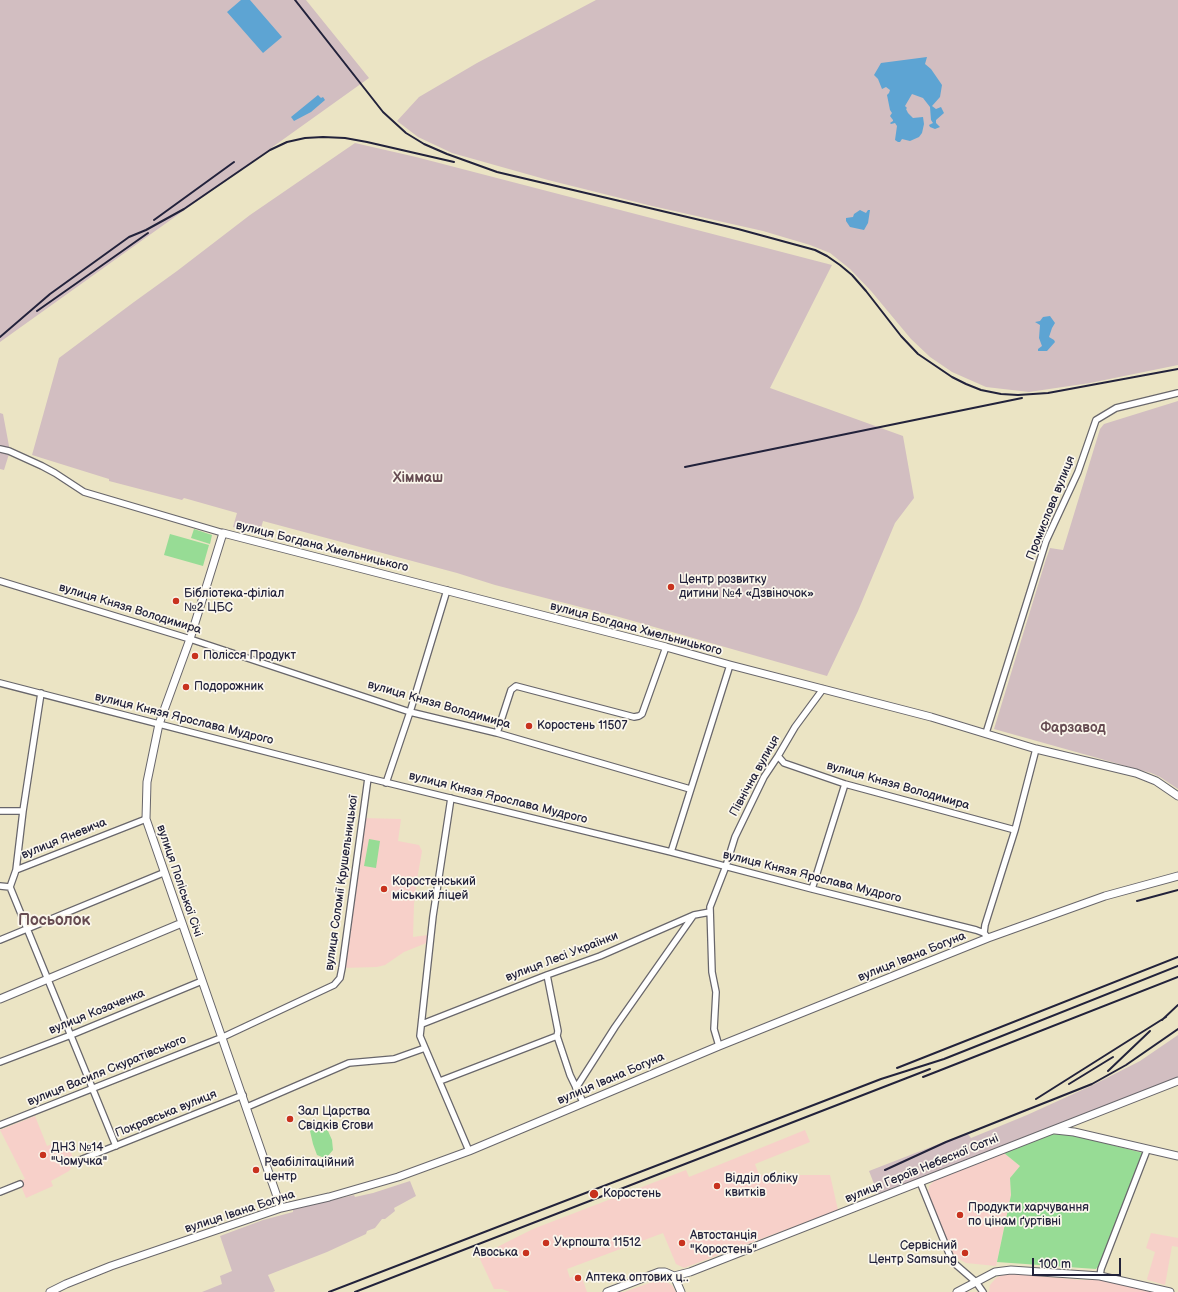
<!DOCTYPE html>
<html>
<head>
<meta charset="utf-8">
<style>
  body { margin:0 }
  #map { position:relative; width:1178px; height:1292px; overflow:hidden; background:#ebe4c4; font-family:"Balsamiq Sans",sans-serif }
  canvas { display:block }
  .scale { position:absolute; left:1032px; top:1258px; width:89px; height:18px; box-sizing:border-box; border:2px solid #22223b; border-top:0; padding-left:5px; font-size:12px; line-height:14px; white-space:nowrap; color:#22223b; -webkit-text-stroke:3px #fbf7ec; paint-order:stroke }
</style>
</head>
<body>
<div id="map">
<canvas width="1178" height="1292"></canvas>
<div class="scale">100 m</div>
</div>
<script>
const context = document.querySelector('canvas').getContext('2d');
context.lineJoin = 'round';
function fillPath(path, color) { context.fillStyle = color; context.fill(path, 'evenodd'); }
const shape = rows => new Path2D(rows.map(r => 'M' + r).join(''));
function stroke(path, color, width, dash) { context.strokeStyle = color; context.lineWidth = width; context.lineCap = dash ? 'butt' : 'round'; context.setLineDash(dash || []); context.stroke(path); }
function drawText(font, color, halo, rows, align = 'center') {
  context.font = font + ' "Balsamiq Sans",sans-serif'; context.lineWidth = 3.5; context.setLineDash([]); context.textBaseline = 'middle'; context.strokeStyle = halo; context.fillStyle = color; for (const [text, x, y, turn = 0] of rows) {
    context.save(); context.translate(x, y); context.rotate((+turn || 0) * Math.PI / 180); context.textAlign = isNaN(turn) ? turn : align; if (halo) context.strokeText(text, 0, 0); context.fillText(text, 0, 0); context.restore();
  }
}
const built = shape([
  [363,818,401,819,398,841,419,845,422,851,418,874,414,904,413,937,428,935,429,942,404,952,385,965,377,967,342,968],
  [35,1116,47,1146,57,1142,60,1149,68,1146,75,1162,69,1171,51,1181,53,1186,26,1198,19,1181,25,1179,0,1130],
  [805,1130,810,1142,755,1164,759,1175,830,1175,838,1210,684,1268,676,1264,663,1233,567,1269,570,1278,580,1274,581,1275,587,1292,510,1292,502,1289,494,1289,479,1257,505,1243,533,1229,686,1170,689,1177],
  [1004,1153,1020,1166,1010,1178,1011,1195,996,1266,966,1263,957,1258,950,1250,928,1194,929,1186,935,1180],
  [1151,1233,1178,1238,1178,1247,1172,1246,1165,1285,1148,1280,1147,1279,1155,1252,1146,1248],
  [1012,1273,1080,1280,1104,1280,1156,1292,989,1292,990,1285,996,1278,1000,1276],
  [658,1280,662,1280,672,1285,676,1292,624,1292]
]);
const industrial = shape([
  [0,0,306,0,369,78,0,342],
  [596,0,1178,0,1178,365,1090,383,1029,392,986,387,952,372,930,357,911,339,871,291,850,269,830,253,810,245,763,231,652,206,548,180,452,153,418,137,397,121,419,97,477,63],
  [355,143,416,157,832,265,770,388,903,436,914,498,895,523,858,611,827,676,619,617,495,585,457,573,263,521,259,535,233,527,237,513,184,498,182,500,109,481,109,479,32,455,59,358,134,302,177,271,250,215],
  [1178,401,1178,789,1160,777,1151,773,994,729,1046,559,1050,548,1063,550,1100,429,1104,424],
  [0,413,3,414,9,446,9,454,4,470,0,469],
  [1178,1035,1178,1077,878,1194,869,1171,967,1133,971,1138,1027,1115,1093,1085,1140,1061],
  [410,1181,416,1196,394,1208,395,1211,385,1219,382,1219,375,1228,367,1231,366,1234,327,1252,268,1275,275,1291,273,1292,202,1292,222,1284,220,1276,232,1271,220,1236,263,1220,293,1212,293,1209,354,1195,355,1197,373,1193]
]);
const green = shape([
  [194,529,212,535,210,544,191,538],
  [170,534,209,545,203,566,164,555],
  [369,839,380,841,376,868,364,866],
  [314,1123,321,1126,328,1131,332,1140,333,1150,327,1157,322,1157,317,1155,313,1144,310,1131],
  [1052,1134,1073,1135,1143,1153,1102,1261,1096,1269,997,1262,1011,1195,1010,1178,1020,1166,1004,1153]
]);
const water = shape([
  [241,0,250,0,282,37,263,53,227,12],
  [927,57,925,64,931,69,942,85,940,97,932,106,936,109,941,107,944,113,936,120,936,123,940,127,935,129,930,127,929,125,933,123,931,120,930,107,923,98,912,94,905,106,907,108,906,109,908,113,913,118,923,117,924,124,922,133,919,137,910,141,902,139,900,142,898,142,895,140,897,126,895,123,891,124,890,123,893,121,893,120,890,116,892,113,890,110,887,95,889,93,890,90,886,87,882,89,878,79,874,75,881,63],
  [318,95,321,98,323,97,325,100,311,112,294,121,291,117],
  [860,210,866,213,868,210,870,210,868,223,864,230,850,227,846,221,846,218,853,217,854,214],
  [1050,316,1055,323,1052,328,1049,337,1054,340,1055,342,1047,351,1038,351,1038,349,1042,346,1039,338,1040,325,1035,322,1040,321,1043,317]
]);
const minor = shape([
  [0,449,9,451,42,466,55,473,84,492,223,533],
  [0,581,190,639,410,712,497,733,690,789],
  [0,683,368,778,671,852,812,889,976,930,984,933,988,938],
  [497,733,511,690,516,686,634,717,639,716,642,714,666,647],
  [986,733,1046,541,1078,472,1096,420,1116,408,1178,393],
  [778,756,784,763,845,784,1015,830],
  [386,783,410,712,447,590],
  [451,798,433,916,420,1036,469,1151],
  [0,811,23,811],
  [671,852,730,665],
  [16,870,23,811,41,693],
  [0,886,10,887,16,870,146,819],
  [10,887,116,1146],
  [812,889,845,784],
  [984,933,985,925,1015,830,1036,749],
  [0,940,163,873],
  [547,975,558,1031,557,1036,570,1075,583,1102],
  [422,1024,547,975,600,956,694,915,710,912],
  [719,1046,714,1029,716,992,712,972,710,907,726,866,735,837,764,777,778,756,795,727,823,689],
  [0,1062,71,1035,202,981],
  [440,1081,557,1036],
  [576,1088,615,1027,693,916],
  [247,1107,349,1063,394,1059,425,1048],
  [0,1125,223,1037,334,985,340,978,342,968,368,778],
  [75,1162,243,1095],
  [920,1182,950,1256,954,1263,976,1282,983,1292],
  [0,1192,20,1184],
  [1100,1276,1101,1269,1147,1150]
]);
const tertiary = shape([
  [0,999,182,923],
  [1055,1130,1074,1132,1178,1156],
  [281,1208,146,819,147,782,159,724,190,639,223,533,666,647,730,665,931,717,1036,749,1136,773,1156,781,1178,796],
  [674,1276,690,1272,1178,1081],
  [674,1276,681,1292],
  [50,1292,66,1284,111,1266,281,1208,329,1197,398,1177,469,1151,719,1046,988,938,1105,896,1178,876],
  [607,1292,659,1272,665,1272,674,1276],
  [957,1292,995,1272,1011,1270,1100,1276,1170,1292]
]);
const rail = shape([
  [295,0,383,112,406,133,424,144,447,154,497,172,738,229,815,250,827,256,840,265,852,275,866,291,901,336,918,354,952,377,966,384,981,390,1001,394,1018,395,1048,393,1178,369],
  [154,220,234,162],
  [37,311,148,233],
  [0,337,50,294,129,237,146,230,184,209,270,150,287,142,305,138,323,137,345,138,367,142,454,162],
  [685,467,1022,398],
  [1137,901,1178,890],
  [1162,1020,1178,1005],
  [897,1068,1178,957],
  [1108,1071,1150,1031],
  [923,1077,1178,977],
  [1069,1084,1113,1057],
  [1036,1099,1166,1017],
  [885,1170,946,1142,1092,1084,1126,1065,1178,1029],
  [329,1292,881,1079,944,1059,1178,966],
  [355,1292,930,1069]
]);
const markers = [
  [671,587,4,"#c8321e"],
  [176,601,4,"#c8321e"],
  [195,656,4,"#c8321e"],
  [186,687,4,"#c8321e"],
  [529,726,4,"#c8321e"],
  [384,889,4,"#c8321e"],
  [290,1119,4,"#c8321e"],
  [43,1155,4,"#c8321e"],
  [256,1170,4,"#c8321e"],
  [717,1186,4,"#c8321e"],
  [594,1194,5,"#c8321e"],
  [960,1215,4,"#c8321e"],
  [546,1243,4,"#c8321e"],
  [682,1243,4,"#c8321e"],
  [526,1253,4,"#c8321e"],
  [965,1253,4,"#c8321e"],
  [578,1278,4,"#c8321e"]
];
const streetNames = [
  ["Промислова вулиця",1051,508,-68],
  ["вулиця Богдана Хмельницького",322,547,14],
  ["вулиця Князя Володимира",130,609,17],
  ["вулиця Богдана Хмельницького",636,629,15],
  ["вулиця Князя Володимира",439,705,16],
  ["вулиця Князя Ярослава Мудрого",184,719,14],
  ["Північна вулиця",755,776,-61],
  ["вулиця Князя Володимира",898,786,16],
  ["вулиця Князя Ярослава Мудрого",498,798,14],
  ["вулиця Яневича",64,839,-22],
  ["вулиця Князя Ярослава Мудрого",812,877,14],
  ["вулиця Поліської Січі",179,881,71],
  ["вулиця Соломії Крушельницької",342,883,-82],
  ["вулиця Лесі Українки",562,957,-21],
  ["вулиця Івана Богуна",912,957,-22],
  ["вулиця Козаченка",97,1012,-22],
  ["вулиця Василя Скуратівського",107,1071,-22],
  ["вулиця Івана Богуна",611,1079,-23],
  ["Покровська вулиця",166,1114,-22],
  ["вулиця Героїв Небесної Сотні",922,1169,-22],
  ["вулиця Івана Богуна",240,1212,-18]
];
const poiNames = [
  ["Центр розвитку",679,580],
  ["дитини №4 «Дзвіночок»",679,594],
  ["Бібліотека-філіал",184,594],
  ["№2 ЦБС",184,608],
  ["Полісся Продукт",203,656],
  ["Подорожник",194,687],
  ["Коростень 11507",537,726],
  ["Коростенський",392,882],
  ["міський ліцей",392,896],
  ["Зал Царства",298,1112],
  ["Свідків Єгови",298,1126],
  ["ДНЗ №14",51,1148],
  ["\"Чомучка\"",51,1162],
  ["Реабілітаційний",264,1163],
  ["центр",264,1177],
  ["Відділ обліку",725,1179],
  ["квитків",725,1193],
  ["Коростень",603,1194],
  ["Продукти харчування",968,1208],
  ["по цінам ґуртівні",968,1222],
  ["Автостанція",690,1236],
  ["\"Коростень\"",690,1250],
  ["Укрпошта 11512",554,1243],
  ["Сервісний",957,1246,"right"],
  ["Центр Samsung",957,1260,"right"],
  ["Авоська",518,1253,"right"],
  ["Аптека оптових ц‥",586,1278]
];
const quarterNames = [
  ["Хіммаш",418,478],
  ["Фарзавод",1073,728]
];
const districtNames = [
  ["Посьолок",54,921]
];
fillPath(built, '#f7d0c9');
fillPath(industrial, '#d2bec1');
fillPath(green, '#97dc95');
fillPath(water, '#5da4d3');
stroke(minor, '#68666b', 8);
stroke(tertiary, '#68666b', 9);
stroke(minor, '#fff', 5.5);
stroke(tertiary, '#fff', 7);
stroke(rail, '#22223b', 2);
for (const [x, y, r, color] of markers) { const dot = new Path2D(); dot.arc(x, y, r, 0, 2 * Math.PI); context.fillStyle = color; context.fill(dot); stroke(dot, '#fbf7ec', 1.5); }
drawText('12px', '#22223b', '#fbf7ec', streetNames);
drawText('12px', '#22223b', '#fbf7ec', poiNames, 'left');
drawText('bold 14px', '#664c52', '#fbf7ec', quarterNames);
drawText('bold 16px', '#664c52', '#fbf7ec', districtNames);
</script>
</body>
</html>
